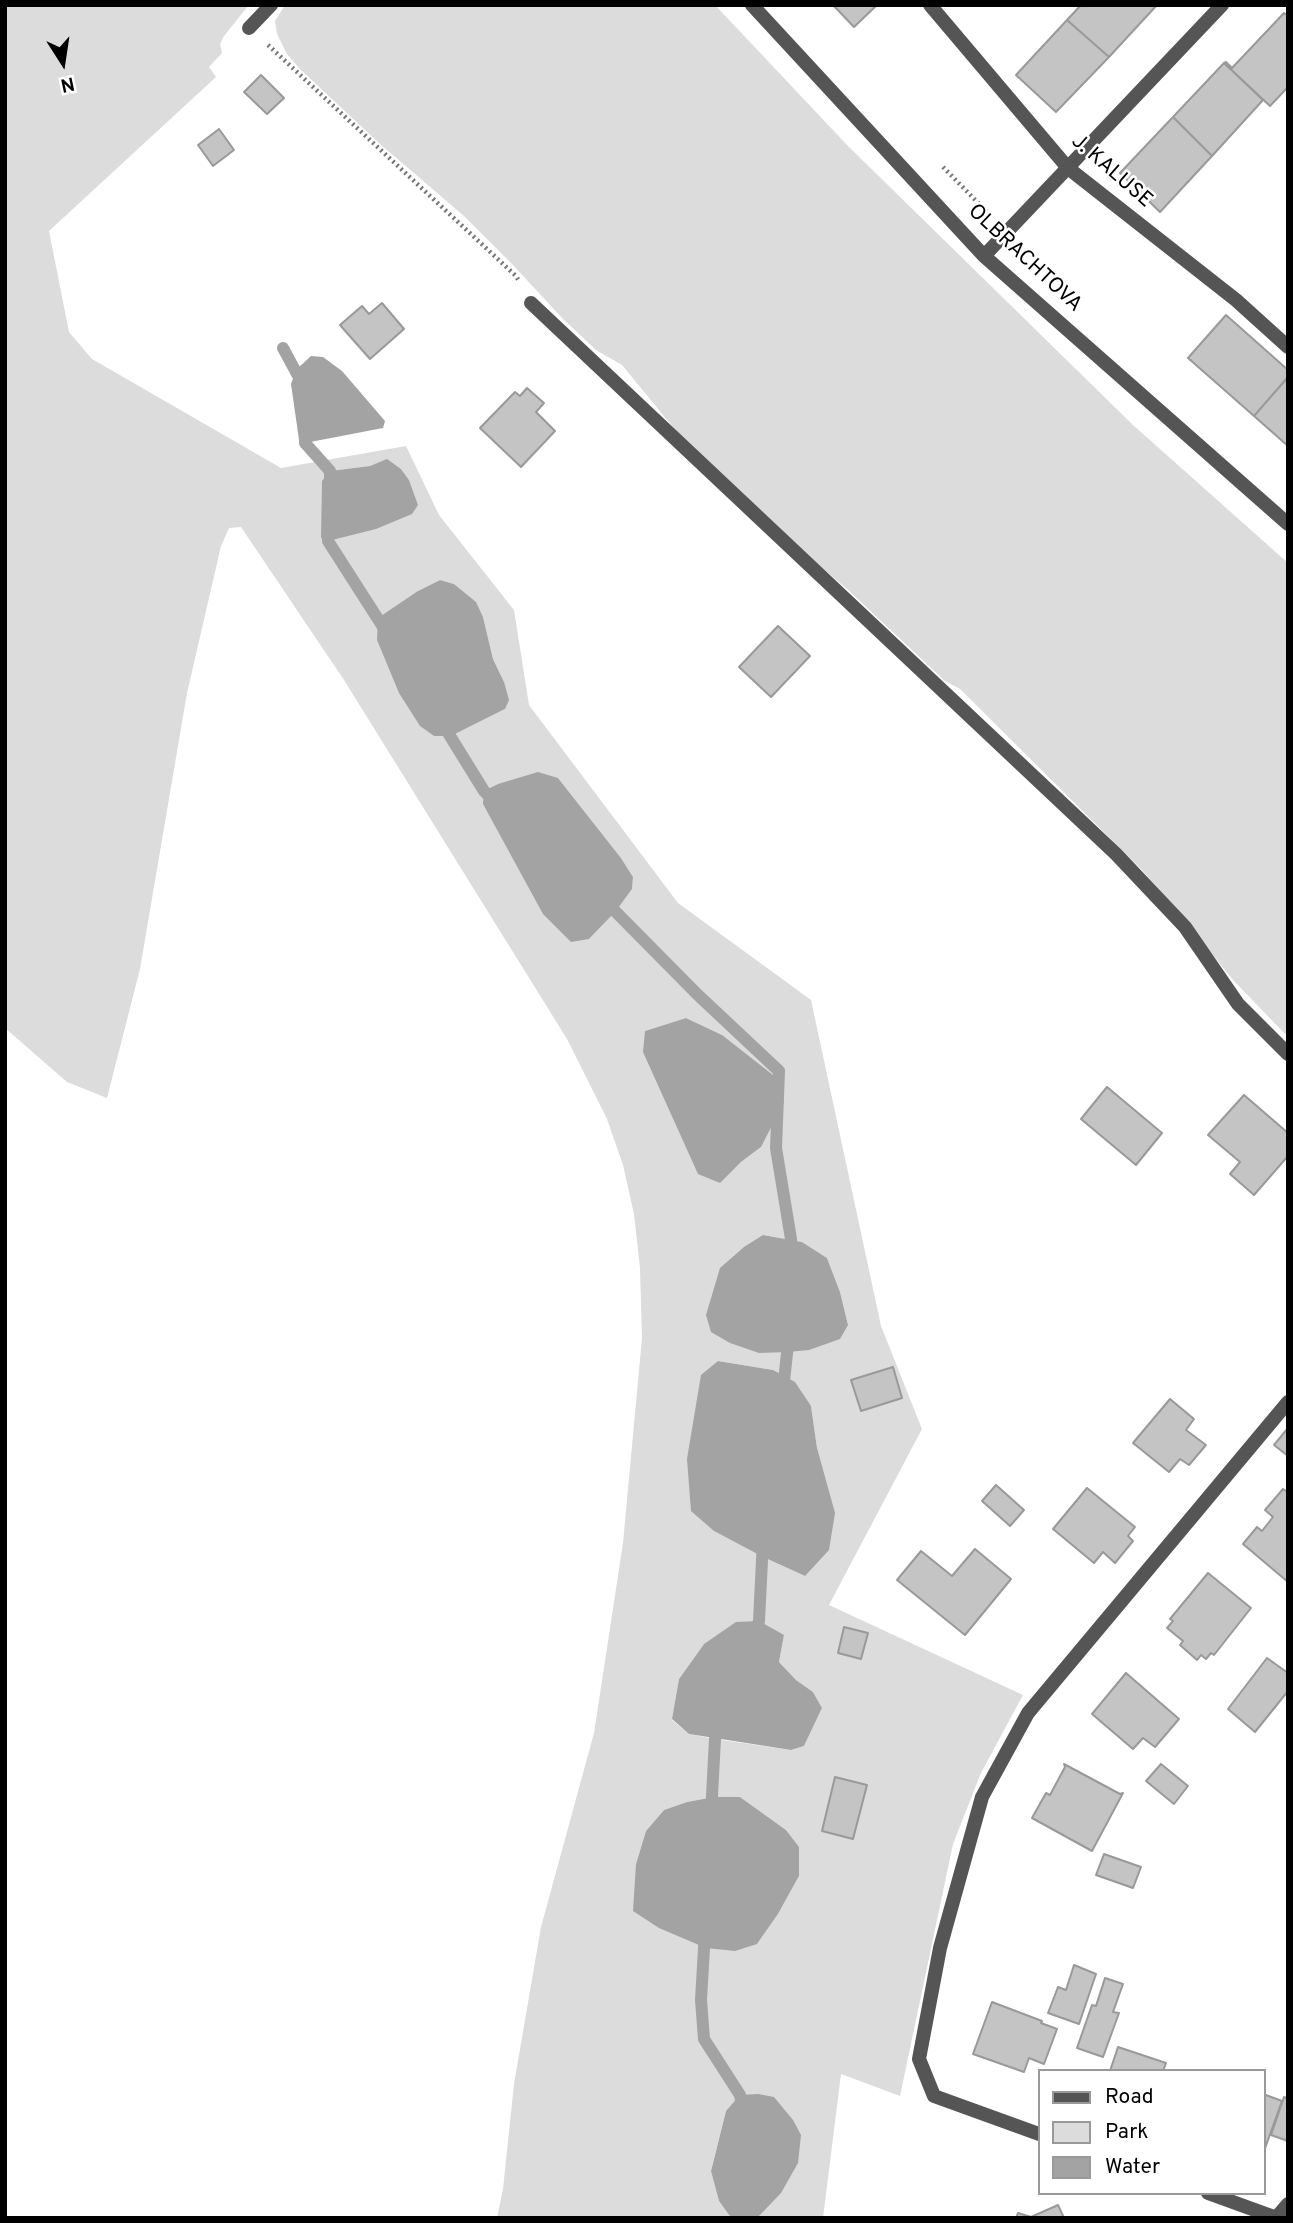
<!DOCTYPE html>
<html>
<head>
<meta charset="utf-8">
<style>
  body { margin:0 }
  #map { position:relative; width:1293px; height:2223px; overflow:hidden; background:#fff; font-family:Overpass,sans-serif }
  canvas { display:block }
  .frame { position:absolute; inset:0; border:7px solid #000; pointer-events:none }
  .legend { position:absolute; left:1038px; top:2069px; width:228px; height:126px; box-sizing:border-box; background:#fff; border:2px solid #999; margin:0; padding:9px 12px; list-style:none; font-size:21px; color:#000 }
  .legend li { display:flex; align-items:center; gap:14px; height:35px }
  .legend b { width:35px; border:2px solid #999 }
  .north { position:absolute; left:28px; top:28px; width:70px; height:70px; -webkit-text-stroke:5px #fff; paint-order:stroke; rotate:168deg; font-size:19px; font-weight:700; line-height:28px; text-align:center; color:#000 }
  .north::after { content:''; display:block; margin:auto; width:24px; height:32px; background:#000; clip-path:polygon(50% 0,100% 100%,50% 72%,0 100%) }
</style>
</head>
<body>
<div id="map">
<canvas width="1293" height="2223"></canvas>
<div class="frame"></div>
<ul class="legend">
<li><b style="height:9px;background:#555"></b>Road</li>
<li><b style="height:19px;background:#dcdcdc"></b>Park</li>
<li><b style="height:19px;background:#a3a3a3"></b>Water</li>
</ul>
<div class="north">N</div>
</div>
<script>
const context = document.querySelector('canvas').getContext('2d');
context.lineJoin = 'round';
function fillPath(path, color) { context.fillStyle = color; context.fill(path, 'evenodd'); }
const shape = rows => new Path2D(rows.map(r => 'M' + r).join(''));
function stroke(path, color, width, dash) { context.strokeStyle = color; context.lineWidth = width; context.lineCap = dash ? 'butt' : 'round'; context.setLineDash(dash || []); context.stroke(path); }
function drawText(font, color, halo, rows, align = 'center') {
  context.font = font + ' Overpass,sans-serif'; context.lineWidth = 5; context.setLineDash([]); context.textBaseline = 'middle'; context.strokeStyle = halo; context.fillStyle = color; for (const [text, x, y, turn = 0] of rows) {
    context.save(); context.translate(x, y); context.rotate((+turn || 0) * Math.PI / 180); context.textAlign = isNaN(turn) ? turn : align; if (halo) context.strokeText(text, 0, 0); context.fillText(text, 0, 0); context.restore();
  }
}
const green = shape([
  [5,5,249,5,224,36,220,44,222,53,209,67,216,77,49,231,69,332,92,359,281,468,406,446,439,515,514,610,529,705,678,903,811,1000,881,1326,922,1429,829,1605,1023,1695,981,1773,953,1844,900,2096,841,2074,823,2218,757,2218,760,2215,726,2111,711,2170,719,2201,729,2215,733,2218,497,2218,503,2189,514,2084,541,1927,594,1733,623,1543,642,1338,640,1268,634,1214,623,1165,607,1119,567,1039,344,680,241,527,229,528,221,546,187,693,140,969,107,1098,67,1082,5,1028],
  [387,460,401,469,409,480,418,506,330,471,370,466],
  [440,580,454,584,475,602,483,617,493,659,504,682,505,709,451,736,418,591],
  [558,778,621,858,633,877,632,889,616,911,589,939],
  [686,1018,722,1035,761,1147,741,1162,719,1183,645,1031],
  [763,1235,802,1242,827,1258,840,1292,848,1325],
  [718,1361,773,1370,811,1406,817,1448,805,1576,761,1556,714,1531],
  [784,1635,779,1662,796,1680,813,1692,822,1708,804,1746,791,1750,715,1739,689,1734,672,1720,679,1679,704,1644],
  [714,1797,740,1797,786,1830,799,1848,799,1876,778,1914,757,1944,636,1864,646,1831,664,1810,687,1802],
  [285,5,715,5,848,146,1133,425,1288,563,1288,1037,1233,980,1177,910,1141,869,960,689,945,681,847,589,753,509,682,438,622,365,596,350,563,319,513,265,464,216,380,144,300,69,287,54,277,34,275,21]
]);
const water = shape([
  [311,356,323,357,342,371,385,421,383,428,305,443,299,440,291,384,296,370],
  [387,459,401,469,409,480,418,505,412,514,376,529,328,541,321,538,322,481,330,471,370,466],
  [440,580,454,584,476,602,483,617,493,659,504,682,509,700,505,709,451,736,434,736,420,726,399,693,377,640,378,618,418,591],
  [538,772,558,778,621,858,633,877,632,889,616,911,589,939,571,942,543,914,483,804,484,791,498,784],
  [686,1018,722,1035,773,1075,784,1102,761,1147,741,1162,720,1183,698,1174,643,1052,645,1031],
  [763,1235,802,1242,827,1258,840,1292,848,1325,840,1339,809,1350,788,1352,759,1353,730,1343,711,1332,706,1315,720,1268,744,1247],
  [718,1361,773,1370,795,1382,811,1406,817,1448,835,1513,829,1550,805,1576,761,1556,714,1531,691,1511,687,1459,701,1375],
  [759,1621,784,1635,779,1662,796,1680,813,1692,822,1708,804,1746,791,1750,689,1734,672,1719,679,1679,704,1644,736,1622],
  [714,1797,740,1797,786,1830,799,1847,799,1876,778,1914,757,1944,735,1951,706,1948,659,1928,633,1911,636,1864,646,1831,664,1810,687,1802],
  [758,2094,774,2097,793,2120,801,2135,798,2163,781,2193,760,2215,757,2218,733,2218,729,2215,719,2201,711,2171,726,2111,740,2095]
]);
const stream = shape([
  [283,348,303,385],
  [305,427,305,443,330,471,330,486],
  [328,525,328,541,385,630],
  [442,723,484,791,494,801],
  [604,900,698,995,779,1071,776,1148,791,1239,791,1254],
  [783,1390,789,1335],
  [754,1636,759,1621,763,1540],
  [711,1815,715,1739,720,1725],
  [705,1931,701,2000,704,2039,740,2095,743,2111]
]);
const building = shape([
  [833,5,877,5,854,27,833,5],
  [1081,5,1157,5,1109,57,1067,20,1081,5],
  [1284,13,1288,16,1288,87,1270,106,1224,63,1226,62,1232,68,1284,13],
  [1067,20,1109,57,1056,112,1016,75,1067,20],
  [1224,63,1263,100,1212,156,1173,117,1224,63],
  [261,75,284,98,267,114,244,92,261,75],
  [1173,117,1212,156,1160,212,1120,173,1173,117],
  [219,129,234,150,213,166,198,145,219,129],
  [382,303,404,329,370,359,340,325,362,306,369,314,382,303],
  [1226,315,1288,370,1288,377,1254,416,1188,358,1226,315],
  [1288,377,1288,446,1254,416,1288,377],
  [527,388,544,403,536,412,555,431,521,467,480,428,515,392,520,396,527,388],
  [778,626,810,656,771,697,739,667,778,626],
  [1107,1087,1162,1133,1136,1165,1081,1119,1107,1087],
  [1244,1095,1288,1133,1288,1156,1254,1195,1230,1174,1240,1162,1208,1135,1244,1095],
  [893,1367,902,1398,861,1411,851,1380,893,1367],
  [1170,1399,1194,1419,1186,1430,1206,1445,1189,1465,1180,1459,1169,1472,1133,1443,1170,1399],
  [1288,1428,1288,1456,1274,1445,1288,1428],
  [996,1485,1024,1510,1010,1526,982,1501,996,1485],
  [1087,1488,1135,1527,1128,1536,1133,1541,1115,1563,1103,1552,1094,1563,1053,1529,1087,1488],
  [1283,1489,1286,1491,1288,1489,1288,1582,1243,1544,1257,1527,1262,1531,1273,1517,1265,1510,1283,1489],
  [975,1549,1011,1579,965,1635,897,1580,921,1551,952,1576,975,1549],
  [1208,1573,1251,1608,1214,1655,1211,1653,1206,1659,1201,1655,1197,1660,1180,1645,1183,1641,1167,1628,1173,1621,1170,1619,1208,1573],
  [844,1627,868,1633,861,1659,838,1653,844,1627],
  [1267,1658,1288,1673,1288,1691,1255,1732,1228,1709,1267,1658],
  [1126,1673,1179,1719,1155,1747,1143,1738,1133,1749,1092,1714,1126,1673],
  [1064,1764,1120,1794,1123,1793,1092,1851,1032,1818,1046,1793,1050,1795,1065,1767,1064,1764],
  [1161,1764,1188,1786,1174,1804,1146,1781,1161,1764],
  [835,1777,867,1785,853,1839,822,1831,835,1777],
  [1104,1854,1141,1867,1133,1888,1096,1875,1104,1854],
  [1074,1965,1096,1974,1079,2024,1048,2013,1058,1987,1066,1990,1074,1965],
  [1105,1978,1123,1984,1113,2012,1119,2013,1103,2057,1077,2048,1092,2005,1096,2006,1105,1978],
  [992,2002,1042,2021,1041,2023,1057,2029,1044,2064,1029,2058,1024,2072,973,2054,992,2002],
  [1118,2047,1166,2063,1163,2071,1110,2071,1118,2047],
  [1263,2094,1282,2101,1263,2154,1263,2094],
  [1284,2097,1288,2099,1288,2141,1271,2135,1284,2097],
  [1058,2205,1064,2218,1016,2218,1018,2213,1031,2217,1058,2205]
]);
const path = shape([
  [268,45,516,276,519,281],
  [943,167,988,213]
]);
const street = shape([
  [752,5,984,256,1288,524],
  [930,5,1068,168,1236,300,1288,347],
  [249,28,271,5],
  [984,256,1222,5],
  [531,303,1116,854,1185,927,1238,1004,1288,1054],
  [1039,2134,934,2096,919,2059,940,1948,982,1797,1028,1713,1288,1402],
  [1208,2193,1277,2218],
  [1276,2218,1288,2204]
]);
const streetNames = [
  ["J. KALUSE",1111,172,41],
  ["OLBRACHTOVA",1024,259,43]
];
fillPath(green, '#dcdcdc');
fillPath(water, '#a3a3a3');
stroke(stream, '#a3a3a3', 12);
fillPath(building, '#c4c4c4');
stroke(building, '#999', 2);
stroke(path, '#777', 4.5, [2, 3.5]);
stroke(street, '#555', 14);
drawText('21px', '#000', '#fff', streetNames);
</script>
</body>
</html>
